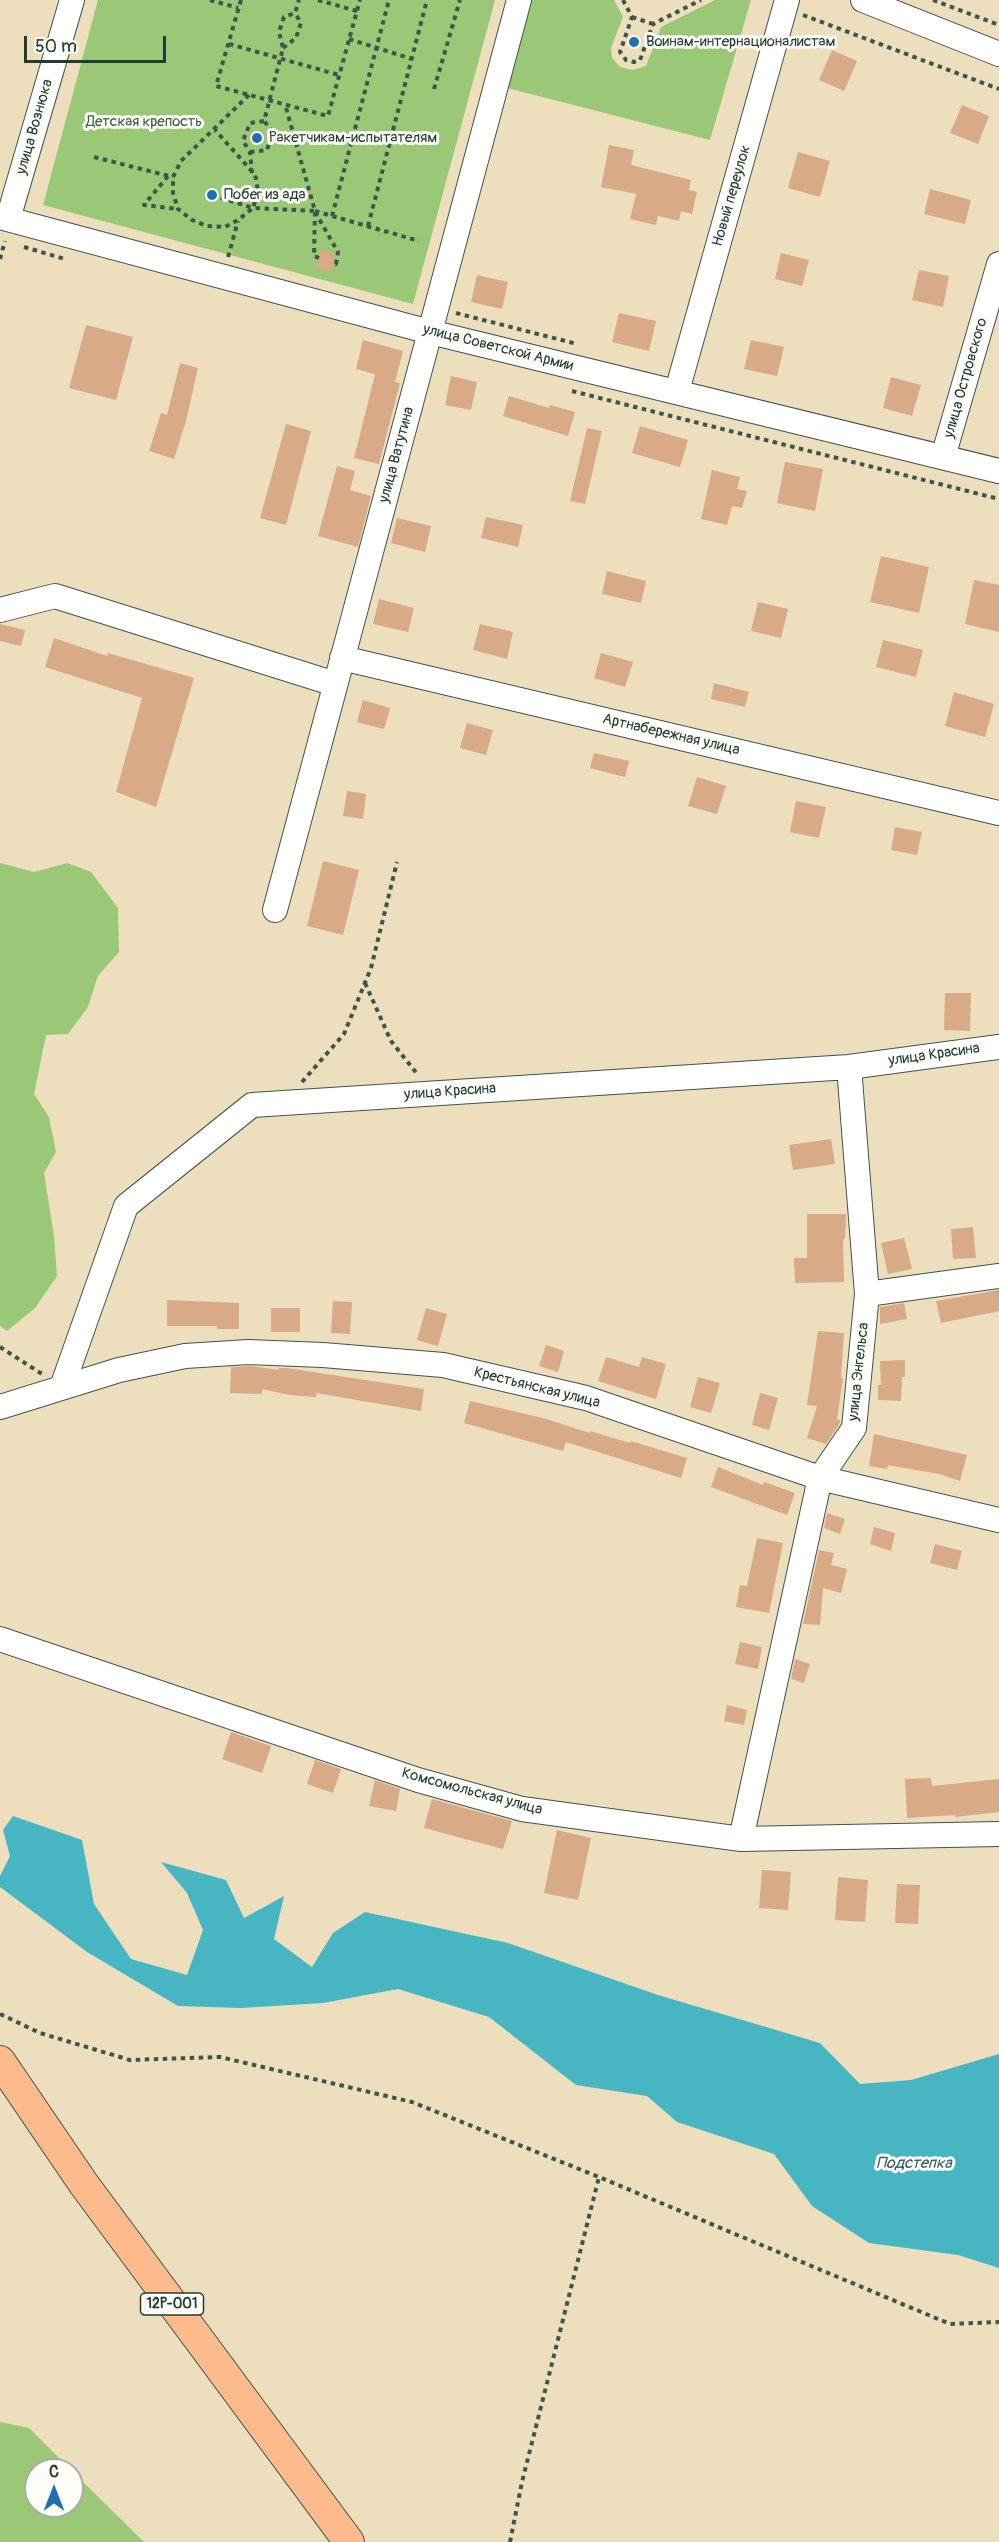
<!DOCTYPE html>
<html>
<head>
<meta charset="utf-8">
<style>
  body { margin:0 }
  #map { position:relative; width:999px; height:2542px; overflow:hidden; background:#eddfbd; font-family:Pangolin,sans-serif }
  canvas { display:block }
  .north { position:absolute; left:24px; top:2458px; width:60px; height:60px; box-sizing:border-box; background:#fdfcf7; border:2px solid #a4b0a9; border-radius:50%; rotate:0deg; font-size:16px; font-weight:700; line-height:24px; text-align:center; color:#1f3d34 }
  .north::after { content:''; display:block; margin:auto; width:21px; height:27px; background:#1f6fb2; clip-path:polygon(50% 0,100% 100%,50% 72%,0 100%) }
  .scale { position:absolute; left:24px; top:36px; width:142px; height:27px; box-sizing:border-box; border:3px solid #1f3d34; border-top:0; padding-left:8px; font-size:18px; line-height:21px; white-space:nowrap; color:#1f3d34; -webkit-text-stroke:4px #fdfcf7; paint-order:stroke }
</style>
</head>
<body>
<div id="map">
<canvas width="999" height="2542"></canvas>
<div class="north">С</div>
<div class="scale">50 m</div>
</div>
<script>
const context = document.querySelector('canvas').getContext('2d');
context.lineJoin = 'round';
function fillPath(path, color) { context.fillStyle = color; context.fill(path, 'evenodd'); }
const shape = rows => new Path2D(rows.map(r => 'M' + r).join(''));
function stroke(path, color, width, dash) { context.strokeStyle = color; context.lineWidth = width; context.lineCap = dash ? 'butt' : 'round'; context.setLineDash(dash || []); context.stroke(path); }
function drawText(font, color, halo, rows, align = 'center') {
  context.font = font + ' Pangolin,sans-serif'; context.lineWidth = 6; context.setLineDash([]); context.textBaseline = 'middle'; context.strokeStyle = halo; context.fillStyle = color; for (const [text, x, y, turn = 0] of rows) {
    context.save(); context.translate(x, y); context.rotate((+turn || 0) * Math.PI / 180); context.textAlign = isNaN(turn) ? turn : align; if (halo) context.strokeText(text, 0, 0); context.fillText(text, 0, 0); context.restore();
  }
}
const green = shape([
  [98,0,495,0,413,304,43,205],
  [530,0,614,0,623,17,611,48,612,58,620,67,633,70,646,66,661,27,715,0,751,0,710,140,507,88],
  [0,863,34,872,67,863,91,872,118,908,119,952,98,976,88,1007,68,1034,46,1035,34,1094,49,1117,56,1152,44,1173,54,1236,57,1276,35,1308,7,1331,0,1326],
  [0,2422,29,2428,71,2470,36,2470,36,2506,72,2506,72,2471,144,2542,0,2542]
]);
const water = shape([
  [13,1816,82,1840,94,1904,131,1959,187,1975,203,1930,187,1893,161,1862,226,1880,244,1918,284,1896,274,1939,312,1967,333,1933,365,1912,508,1943,658,1995,820,2043,860,2084,911,2080,999,2054,999,2268,958,2255,869,2243,812,2206,774,2154,677,2122,647,2096,576,2085,489,2017,398,1989,323,2003,241,2008,178,2006,87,1952,0,1887,0,1876,10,1856,3,1830]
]);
const building = shape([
  [832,50,857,61,844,91,819,80],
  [962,105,989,116,978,144,950,133],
  [609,145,634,150,631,165,691,180,689,190,697,192,692,214,681,211,679,221,658,216,656,225,630,219,636,194,601,187],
  [798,152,830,161,820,197,788,188],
  [930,189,971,200,965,224,924,214],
  [321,250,336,254,331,272,316,268],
  [781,253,809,260,802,286,775,279],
  [919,270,949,276,943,307,912,300],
  [477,275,508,282,502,309,471,302],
  [619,313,656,321,649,351,612,342],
  [86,325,133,337,116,400,69,388],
  [363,340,403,351,395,382,400,383,379,464,354,458,375,374,356,369],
  [751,340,784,347,777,376,744,369],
  [180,363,198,368,186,421,174,459,149,451,161,413,167,415],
  [451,376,477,382,471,410,445,405],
  [891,377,921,385,912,416,883,408],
  [509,396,549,408,550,405,575,412,568,436,503,416],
  [286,424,311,431,286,525,260,518],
  [640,426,688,440,680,467,632,453],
  [587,428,602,431,585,504,570,501],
  [785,462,823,469,815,511,777,503],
  [337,466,355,471,350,490,371,496,358,547,318,536],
  [712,470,740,477,737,489,747,491,742,508,732,506,727,525,701,519],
  [486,517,523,525,518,547,481,538],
  [397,518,431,526,425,552,391,543],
  [881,556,929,567,919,613,870,602],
  [607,571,646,581,641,603,602,594],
  [974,580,999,585,999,632,965,624],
  [379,599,414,608,408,632,373,624],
  [758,602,788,609,781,638,751,631],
  [0,624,25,630,21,646,0,641],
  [480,624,513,632,507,659,473,650],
  [54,638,107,656,108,653,194,678,156,807,116,792,142,698,45,667],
  [883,640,923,650,916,677,876,667],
  [601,653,633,662,625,687,594,678],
  [714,683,749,692,745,707,711,699],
  [954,692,994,704,985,737,945,726],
  [363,700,390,708,384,729,357,722],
  [467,723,493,730,486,755,460,748],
  [594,753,629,761,625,777,590,768],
  [697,777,726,786,717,814,688,806],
  [347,791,366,794,363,819,343,816],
  [796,801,826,807,819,838,790,832],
  [895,827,922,832,917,855,891,850],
  [323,861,359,870,343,935,307,926],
  [945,993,971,993,970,1031,944,1030],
  [831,1139,835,1164,793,1170,789,1145],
  [807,1214,846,1214,845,1239,843,1239,844,1282,795,1283,794,1258,807,1258],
  [973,1227,976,1258,953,1259,951,1229],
  [904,1238,912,1269,888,1274,881,1243],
  [999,1290,999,1311,941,1323,936,1301],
  [167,1300,239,1303,239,1329,217,1329,217,1326,167,1326],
  [333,1301,352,1302,350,1334,331,1333],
  [904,1303,907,1319,880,1324,880,1307],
  [271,1308,300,1308,300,1332,271,1332],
  [426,1308,447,1314,438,1346,417,1340],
  [818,1331,844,1333,841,1378,843,1378,837,1419,840,1420,840,1423,826,1444,807,1438,817,1406,807,1405],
  [546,1345,564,1351,558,1372,539,1366],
  [606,1357,639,1367,642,1357,666,1364,656,1399,598,1381],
  [905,1360,905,1377,902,1377,901,1401,878,1400,878,1385,881,1385,880,1361],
  [251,1366,279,1370,279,1368,287,1368,424,1389,421,1411,316,1393,316,1397,290,1395,262,1389,262,1394,230,1393,231,1367],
  [698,1377,720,1383,711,1413,690,1407],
  [760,1393,778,1398,769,1430,752,1425],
  [470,1401,543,1418,590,1433,590,1431,630,1443,631,1441,687,1458,681,1478,566,1442,563,1451,464,1423],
  [874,1434,967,1455,960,1481,939,1474,888,1465,887,1469,869,1466],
  [718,1467,763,1485,764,1482,795,1493,787,1515,711,1487],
  [827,1513,845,1519,840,1534,824,1528],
  [874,1527,895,1533,891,1551,870,1544],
  [757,1538,783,1543,769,1613,736,1607,740,1585,747,1586],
  [935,1544,962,1551,957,1570,930,1563],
  [819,1550,834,1553,831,1565,847,1569,841,1593,823,1588,820,1625,803,1624],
  [740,1642,762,1647,758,1669,735,1664],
  [795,1659,810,1664,804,1683,791,1679],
  [727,1705,747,1710,744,1725,724,1721],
  [231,1732,271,1746,262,1773,222,1759],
  [315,1760,341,1769,333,1793,307,1784],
  [931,1778,932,1786,999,1779,999,1812,955,1817,955,1815,907,1818,905,1779],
  [375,1780,400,1789,396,1811,369,1806],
  [432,1799,512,1821,503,1849,424,1828],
  [557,1830,591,1838,578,1900,544,1893],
  [762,1870,791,1872,788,1910,759,1908],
  [838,1877,868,1880,865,1922,835,1920],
  [897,1884,920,1885,918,1924,895,1923]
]);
const path = shape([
  [210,0,238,8],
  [241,0,216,86,328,116,360,0],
  [318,0,357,11],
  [623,0,632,17,620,52,626,60,634,62,640,60,653,24,701,0],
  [933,0,999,25],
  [803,15,999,89],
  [632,17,653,24],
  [349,39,412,59],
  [229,44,339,75],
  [283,48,296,38,301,23,295,13],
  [434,89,460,0],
  [249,95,181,161,173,177,173,193,178,209,192,220,207,226,225,227,238,220,253,208,315,211,285,104],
  [250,152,267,150,273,132,264,121],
  [94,157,173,177],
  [252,173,250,152,243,141,250,123,264,121,283,48,279,32,284,17,295,13,299,0],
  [168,176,144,205,178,209],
  [212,195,253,208,258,192,256,178,250,169,215,130],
  [315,211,419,241],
  [315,212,338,252,336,264,334,263],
  [315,212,314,256,319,258],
  [332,216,389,0],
  [368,226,427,0],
  [24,247,65,259],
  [228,257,238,221],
  [0,259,5,241],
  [456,313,577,344],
  [572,391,999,499],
  [365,983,391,1041,418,1075],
  [302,1082,344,1034,371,968,397,862],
  [0,1347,42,1374],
  [0,2014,40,2033,130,2060,220,2057,412,2102,599,2177,950,2324,999,2322],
  [510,2542,522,2482,599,2177]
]);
const minor = shape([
  [863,0,999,54],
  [0,217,430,332,999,471],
  [8,219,72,0],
  [677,391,787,0],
  [943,457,999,264],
  [0,610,55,596,335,684],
  [342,658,999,813],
  [275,910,519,0],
  [867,1294,999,1276],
  [62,1387,126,1206,252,1105,849,1067,999,1047],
  [0,1407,119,1370,185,1356,248,1352,323,1355,443,1365,586,1398,820,1478,999,1520],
  [0,1639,418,1780,522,1809,741,1839,999,1834],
  [741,1839,820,1478,854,1428,867,1294,849,1067]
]);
const major = shape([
  [0,2061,83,2183,349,2542]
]);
const markers = [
  [634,42,6,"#1f6fb2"],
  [257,138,6,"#1f6fb2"],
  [212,195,6,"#1f6fb2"]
];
const shields = [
  [172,2304,63]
];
const shieldNames = [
  ["12Р-001",172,2304]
];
const poiNames = [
  ["Воинам-интернационалистам",646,42],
  ["Ракетчикам-испытателям",269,138],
  ["Побег из ада",224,195]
];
const parkNames = [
  ["Детская крепость",144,122]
];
const streetNames = [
  ["улица Вознюка",35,127,-74],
  ["Новый переулок",732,196,-74],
  ["улица Советской Армии",498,348,14],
  ["улица Островского",966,378,-74],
  ["улица Ватутина",397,455,-75],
  ["Артнабережная улица",671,735,13],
  ["улица Красина",934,1055,-8],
  ["улица Красина",450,1092,-4],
  ["улица Энгельса",859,1372,-84],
  ["Крестьянская улица",537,1388,14],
  ["Комсомольская улица",472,1792,15]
];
const waterNames = [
  ["Подстепка",914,2164]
];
fillPath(green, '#9ac876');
fillPath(water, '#48b6c2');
fillPath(building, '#d8aa87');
stroke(minor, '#3e5549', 26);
stroke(major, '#3e5549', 32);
stroke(path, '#3e5549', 4, [4.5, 4.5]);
stroke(minor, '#fff', 24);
stroke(major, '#fcba8d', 30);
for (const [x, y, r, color] of markers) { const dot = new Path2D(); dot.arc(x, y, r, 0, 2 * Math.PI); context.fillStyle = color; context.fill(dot); stroke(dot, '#fdfcf7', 2); }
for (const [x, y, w] of shields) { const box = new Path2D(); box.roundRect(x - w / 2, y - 11, w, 22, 4.5); context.fillStyle = '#fdfcf7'; context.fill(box); stroke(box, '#1f3d34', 1.5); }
drawText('bold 14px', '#1f3d34', null, shieldNames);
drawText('15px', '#1f3d34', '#fdfcf7', poiNames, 'left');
drawText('15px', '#3e6044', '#fdfcf7', parkNames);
drawText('15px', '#1f3d34', '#fdfcf7', streetNames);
drawText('italic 16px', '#2b615f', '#fdfcf7', waterNames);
</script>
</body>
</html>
